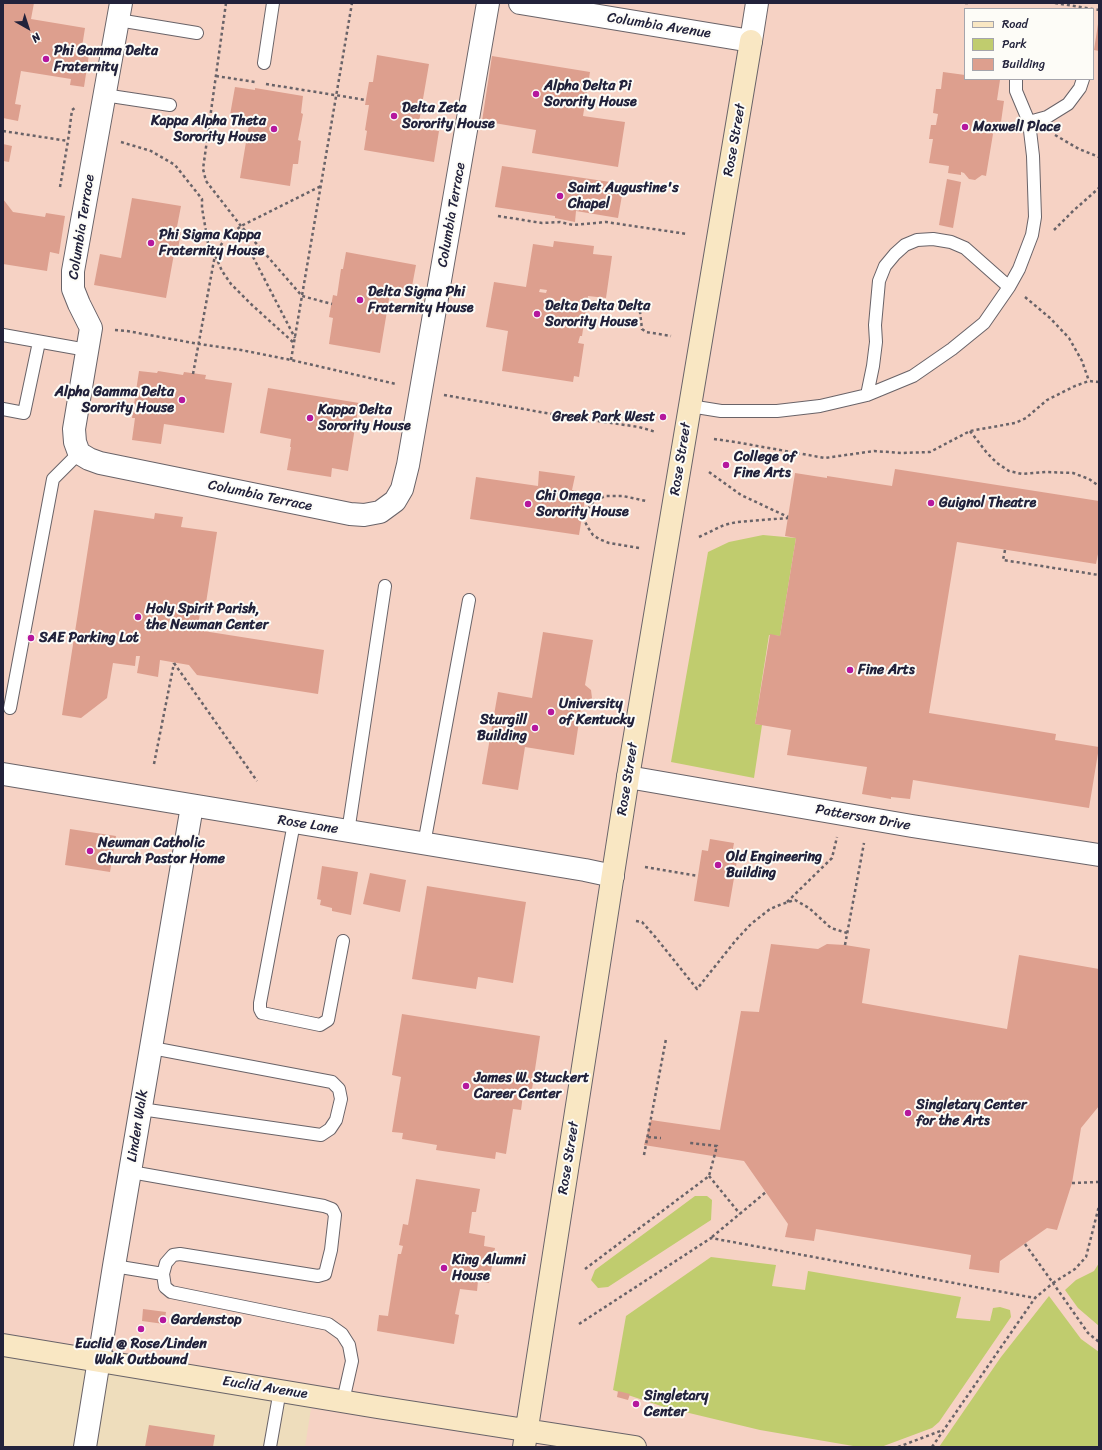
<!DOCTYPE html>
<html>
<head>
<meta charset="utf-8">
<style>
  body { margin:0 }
  #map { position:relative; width:1102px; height:1450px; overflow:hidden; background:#eeddbc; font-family:Sriracha,sans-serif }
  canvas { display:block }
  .frame { position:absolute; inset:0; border:4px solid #22223b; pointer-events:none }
  .legend { position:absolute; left:964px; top:8px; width:130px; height:72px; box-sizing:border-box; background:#fdfcf7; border:1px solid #a5a5ac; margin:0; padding:5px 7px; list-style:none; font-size:12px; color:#22223b }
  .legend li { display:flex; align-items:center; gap:8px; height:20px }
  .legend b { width:20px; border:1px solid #a5a5ac }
  .north { position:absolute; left:8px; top:8px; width:40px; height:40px; -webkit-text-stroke:3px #fdfcf7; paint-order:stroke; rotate:141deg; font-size:11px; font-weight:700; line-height:16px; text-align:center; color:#22223b }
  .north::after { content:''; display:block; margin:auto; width:14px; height:18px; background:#22223b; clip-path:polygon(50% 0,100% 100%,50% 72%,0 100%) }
</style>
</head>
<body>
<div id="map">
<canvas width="1102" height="1450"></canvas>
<div class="frame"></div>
<ul class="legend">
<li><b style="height:5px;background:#f9e7c3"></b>Road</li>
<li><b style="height:11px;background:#c0cc6e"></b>Park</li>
<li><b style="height:11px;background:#dd9f8e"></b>Building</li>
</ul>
<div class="north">N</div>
</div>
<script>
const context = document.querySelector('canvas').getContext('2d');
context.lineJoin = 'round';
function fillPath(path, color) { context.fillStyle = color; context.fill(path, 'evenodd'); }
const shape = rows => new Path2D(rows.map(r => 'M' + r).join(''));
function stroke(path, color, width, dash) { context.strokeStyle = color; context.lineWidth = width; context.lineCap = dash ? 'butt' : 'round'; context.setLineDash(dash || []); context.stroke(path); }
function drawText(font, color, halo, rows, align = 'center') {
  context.font = font + ' Sriracha,sans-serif'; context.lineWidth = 4; context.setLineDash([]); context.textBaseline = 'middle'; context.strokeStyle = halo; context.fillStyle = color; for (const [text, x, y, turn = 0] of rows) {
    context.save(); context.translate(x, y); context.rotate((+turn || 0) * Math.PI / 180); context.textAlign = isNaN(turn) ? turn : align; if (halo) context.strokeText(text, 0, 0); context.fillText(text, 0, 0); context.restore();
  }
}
const built = shape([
  [3,3,1099,3,1099,1447,305,1447,313,1396,3,1345],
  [965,9,1093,9,1093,79,965,79]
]);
const green = shape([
  [763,535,796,538,780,636,769,635,755,724,762,725,754,778,671,762,708,552,729,542],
  [695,1196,707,1196,712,1200,711,1220,608,1287,598,1288,591,1280,595,1270],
  [711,1257,776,1265,772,1286,805,1290,808,1271,961,1297,956,1318,990,1321,993,1308,1000,1307,1010,1310,1011,1317,939,1422,932,1428,881,1447,859,1447,760,1430,664,1407,613,1390,626,1316],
  [1099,1263,1099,1326,1078,1308,1065,1290,1076,1280,1094,1271],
  [1049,1296,1081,1339,1099,1352,1099,1447,939,1447,1001,1357]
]);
const building = shape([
  [3,3,34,3,31,19,85,28,82,47,90,48,84,87,70,85,71,79,21,71,15,104,21,105,18,121,3,118],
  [1098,24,1099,25,1099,51,1094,50],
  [377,55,429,64,418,128,439,131,434,162,364,150,367,131,365,130,369,105,365,105,369,82,373,82],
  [492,56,590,72,583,116,625,122,618,167,532,153,536,130,482,121],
  [943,72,965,75,965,79,1000,80,997,100,1004,101,1000,129,994,128,986,176,982,175,975,180,969,179,964,173,961,172,961,175,948,173,949,166,929,163,933,139,929,139,931,125,936,125,938,114,933,113,936,89,941,89],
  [235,87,255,90,255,88,303,96,301,113,303,114,298,140,301,141,298,164,293,164,290,186,240,178,250,118,230,115],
  [3,144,12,146,9,162,3,161],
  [502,166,624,184,618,218,576,211,575,222,555,218,555,216,495,207],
  [947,179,961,182,953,228,939,225],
  [132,198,181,206,176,232,181,232,177,255,174,254,166,298,94,285,100,254,121,258],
  [3,199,13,212,45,217,46,213,65,216,59,254,50,252,47,271,3,264],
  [554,241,594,246,593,254,612,256,606,298,588,296,582,336,580,336,578,343,584,344,579,377,574,376,573,382,502,371,508,331,486,327,494,282,526,287,533,244,553,247],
  [540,289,547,290,546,293,539,292],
  [346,252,416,265,410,297,390,293,380,353,329,344,333,318,329,317,333,295,337,296,341,269,343,269],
  [139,371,157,373,158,371,183,375,184,372,206,375,205,379,232,383,224,433,164,424,161,444,132,440,135,418,132,418],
  [268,388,359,403,348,471,332,468,331,477,287,470,291,447,290,447,291,439,260,433],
  [895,469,1099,501,1099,549,1096,564,957,542,929,713,1056,734,1055,740,1099,747,1089,808,913,780,910,799,891,797,891,799,862,794,867,767,787,755,791,730,755,724,770,634,780,636,796,538,785,536,795,473,827,478,827,476,892,486],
  [539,471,575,476,572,490,586,493,579,535,470,519,476,477,538,486],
  [94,510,154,519,155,513,183,517,181,527,217,532,206,603,202,603,197,630,324,650,318,694,197,675,189,665,160,660,158,677,137,673,140,656,136,656,135,666,113,663,107,698,81,718,62,715],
  [543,632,593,640,585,685,591,690,592,698,589,705,581,708,574,755,525,747,518,790,482,784,498,692,532,698],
  [70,829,116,836,110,872,65,865],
  [710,839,734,843,732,854,738,855,729,907,694,901,702,850,708,851],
  [322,866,358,872,351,915,332,911,332,908,320,905,321,900,317,899],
  [370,873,406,880,400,912,363,904],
  [427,886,526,902,513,983,478,977,476,989,412,979],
  [771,944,818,949,827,944,845,945,870,949,862,1003,1007,1029,1019,955,1099,969,1099,1106,1081,1128,1072,1183,1057,1230,1047,1228,1000,1261,999,1273,969,1269,971,1255,816,1229,814,1241,785,1237,788,1224,744,1161,644,1145,651,1120,720,1130,741,1011,759,1012],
  [402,1014,540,1036,531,1096,523,1095,521,1110,513,1109,506,1154,496,1152,495,1159,436,1150,437,1145,402,1139,403,1133,392,1132,401,1077,392,1075],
  [416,1179,480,1189,476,1212,472,1212,469,1233,485,1236,484,1246,495,1248,489,1283,478,1281,477,1291,460,1289,455,1314,459,1315,454,1344,377,1331,379,1315,388,1316,398,1254,401,1254,403,1246,399,1245,403,1224,408,1225],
  [143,1309,166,1312,164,1324,142,1321],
  [618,1391,630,1394,628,1400,617,1397],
  [149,1425,215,1435,213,1447,145,1447]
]);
const path = shape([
  [226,3,203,169,206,181,241,226,302,296,332,304],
  [965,3,970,3],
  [1055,3,1099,10],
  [216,76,255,82],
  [266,84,366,100],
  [3,131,68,141],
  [1055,135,1079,149,1099,157],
  [121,142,151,151,175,165,202,199,202,208,208,243,215,255,222,271,231,284,252,305,294,343],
  [60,187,68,141,72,110,76,107],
  [498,216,542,223,560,222,573,225,606,222,687,234],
  [242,229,251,253,295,338],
  [1054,230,1073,211,1099,188],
  [1025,297,1050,318,1069,338,1082,361,1089,381],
  [587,301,635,308,640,312,642,329,646,332,671,336],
  [115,330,127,331,199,344,241,350,291,360,396,384],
  [291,360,352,3],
  [193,374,215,255,224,240,241,226,321,186],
  [444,395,563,416,639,427,656,432],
  [970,431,987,453,997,463,1009,471,1022,474,1046,472,1073,473,1089,479,1099,486],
  [714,439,735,442,825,458,874,451,902,453,930,452,970,431,1015,423,1026,418,1047,400,1075,386,1089,381,1099,382],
  [709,472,741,495,788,517],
  [699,537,724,525,737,522,788,518],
  [639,548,609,543,599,539,593,535,587,526,584,519,584,514,595,500,606,496,623,496,646,501],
  [1005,550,1003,560,1099,575],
  [174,663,257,781],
  [154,764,174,663],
  [645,867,698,876],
  [787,902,832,858,837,837],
  [636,921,642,922,657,939,697,989,736,940,751,924,770,909,782,904,795,900,809,908,831,928,847,933],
  [845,945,864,843],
  [648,1137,661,1138],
  [644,1155,666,1039],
  [709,1176,740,1214],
  [1072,1183,1099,1182],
  [712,1237,766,1192],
  [1025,1244,1053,1283,1075,1269,1086,1257,1099,1206],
  [585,1269,709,1176,717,1146,690,1143],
  [579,1324,711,1238,1035,1298],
  [898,1447,943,1430],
  [932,1447,1035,1298,1053,1283,1088,1333,1099,1342]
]);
const lane = shape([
  [118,20,197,33],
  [264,63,273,3],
  [104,95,170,105],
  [1029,122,1047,117,1068,104,1080,88,1083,79],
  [3,335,87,350],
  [867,395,873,366,876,342,875,325,879,281,885,266,895,254,905,245,917,240,933,239,951,242,965,248,1009,287],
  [690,406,721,411,777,411,820,406,867,395,913,376,952,349,984,323,1009,287,1019,269,1032,235,1035,217,1033,156,1029,122,1016,91,1016,79],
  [3,409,24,413,39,342],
  [10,708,53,479,79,453],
  [294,823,260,1003,260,1009,262,1013,320,1025,328,1020,343,941],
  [348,832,385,586],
  [424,844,469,600],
  [141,1109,321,1135,330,1129,336,1120,341,1099,339,1089,332,1082,152,1048],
  [131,1172,324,1206,332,1209,335,1215,331,1250,325,1274,318,1276,180,1254,173,1255,166,1263,163,1274,165,1287,171,1292,328,1324,342,1334,349,1345,352,1361,343,1401],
  [114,1266,163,1274],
  [270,1447,280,1390]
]);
const street = shape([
  [121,3,73,271,73,289,79,304,91,328,74,429,75,442,79,453,89,459,100,463,350,514,364,515,380,512,395,501,402,489,408,465,488,3],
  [520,3,751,41,757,3],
  [3,774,585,870,613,876],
  [628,777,912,826,1099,855],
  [85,1447,114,1266,192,806]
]);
const secondary = shape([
  [3,1345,377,1407,635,1447],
  [524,1447,628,777,751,41]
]);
const markers = [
  [46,59,4,"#b5179e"],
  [536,94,4,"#b5179e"],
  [394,116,4,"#b5179e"],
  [965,127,4,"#b5179e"],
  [274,129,4,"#b5179e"],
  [560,196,4,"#b5179e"],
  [151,243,4,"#b5179e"],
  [360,300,4,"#b5179e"],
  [537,314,4,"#b5179e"],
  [182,400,4,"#b5179e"],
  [663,417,4,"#b5179e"],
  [310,418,4,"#b5179e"],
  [726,465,4,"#b5179e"],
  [931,503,4,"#b5179e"],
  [528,504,4,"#b5179e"],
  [138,617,4,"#b5179e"],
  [31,638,4,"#b5179e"],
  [850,670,4,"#b5179e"],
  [551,712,4,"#b5179e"],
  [535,728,4,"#b5179e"],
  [90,851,4,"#b5179e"],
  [718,865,4,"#b5179e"],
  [466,1086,4,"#b5179e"],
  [908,1113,4,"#b5179e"],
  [444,1268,4,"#b5179e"],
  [163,1320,4,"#b5179e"],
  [141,1329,4,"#b5179e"],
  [636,1404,4,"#b5179e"]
];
const streetNames = [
  ["Columbia Avenue",659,26,9],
  ["Rose Street",735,140,-80],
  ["Columbia Terrace",452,215,-80],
  ["Columbia Terrace",82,227,-81],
  ["Rose Street",681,459,-81],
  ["Columbia Terrace",260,496,12],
  ["Rose Street",628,779,-81],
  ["Patterson Drive",863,818,10],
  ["Rose Lane",308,825,9],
  ["Linden Walk",138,1126,-81],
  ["Rose Street",569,1158,-81],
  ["Euclid Avenue",265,1388,9]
];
const poiNames = [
  ["Phi Gamma Delta",54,51],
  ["Fraternity",54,67],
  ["Alpha Delta Pi",544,86],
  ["Sorority House",544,102],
  ["Delta Zeta",402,108],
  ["Sorority House",402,124],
  ["Kappa Alpha Theta",266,121,"right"],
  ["Sorority House",266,137,"right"],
  ["Maxwell Place",973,127],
  ["Saint Augustine's",568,188],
  ["Chapel",568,204],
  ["Phi Sigma Kappa",159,235],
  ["Fraternity House",159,251],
  ["Delta Sigma Phi",368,292],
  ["Fraternity House",368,308],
  ["Delta Delta Delta",545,306],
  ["Sorority House",545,322],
  ["Alpha Gamma Delta",174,392,"right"],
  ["Sorority House",174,408,"right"],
  ["Kappa Delta",318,410],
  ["Sorority House",318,426],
  ["Greek Park West",655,417,"right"],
  ["College of",734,457],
  ["Fine Arts",734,473],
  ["Chi Omega",536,496],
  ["Sorority House",536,512],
  ["Guignol Theatre",939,503],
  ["Holy Spirit Parish,",146,609],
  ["the Newman Center",146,625],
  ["SAE Parking Lot",39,638],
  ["Fine Arts",858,670],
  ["University",559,704],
  ["of Kentucky",559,720],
  ["Sturgill",527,720,"right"],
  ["Building",527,736,"right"],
  ["Newman Catholic",98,843],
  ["Church Pastor Home",98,859],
  ["Old Engineering",726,857],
  ["Building",726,873],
  ["James W. Stuckert",474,1078],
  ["Career Center",474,1094],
  ["Singletary Center",916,1105],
  ["for the Arts",916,1121],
  ["King Alumni",452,1260],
  ["House",452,1276],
  ["Gardenstop",171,1320],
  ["Euclid @ Rose/Linden",141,1344,"center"],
  ["Walk Outbound",141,1360,"center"],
  ["Singletary",644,1396],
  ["Center",644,1412]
];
fillPath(built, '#f6d2c4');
fillPath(green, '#c0cc6e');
fillPath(building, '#dd9f8e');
stroke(lane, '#696368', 14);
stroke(street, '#696368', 24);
stroke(secondary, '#696368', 24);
stroke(path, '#696368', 2.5, [3, 3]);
stroke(lane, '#fff', 12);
stroke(street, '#fff', 22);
stroke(secondary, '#f9e7c3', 22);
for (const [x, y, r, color] of markers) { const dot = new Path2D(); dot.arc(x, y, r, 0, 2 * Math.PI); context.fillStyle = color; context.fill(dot); stroke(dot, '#fdfcf7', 1.5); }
drawText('14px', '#22223b', '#fdfcf7', streetNames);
drawText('bold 14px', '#22223b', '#fdfcf7', poiNames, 'left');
</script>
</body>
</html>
